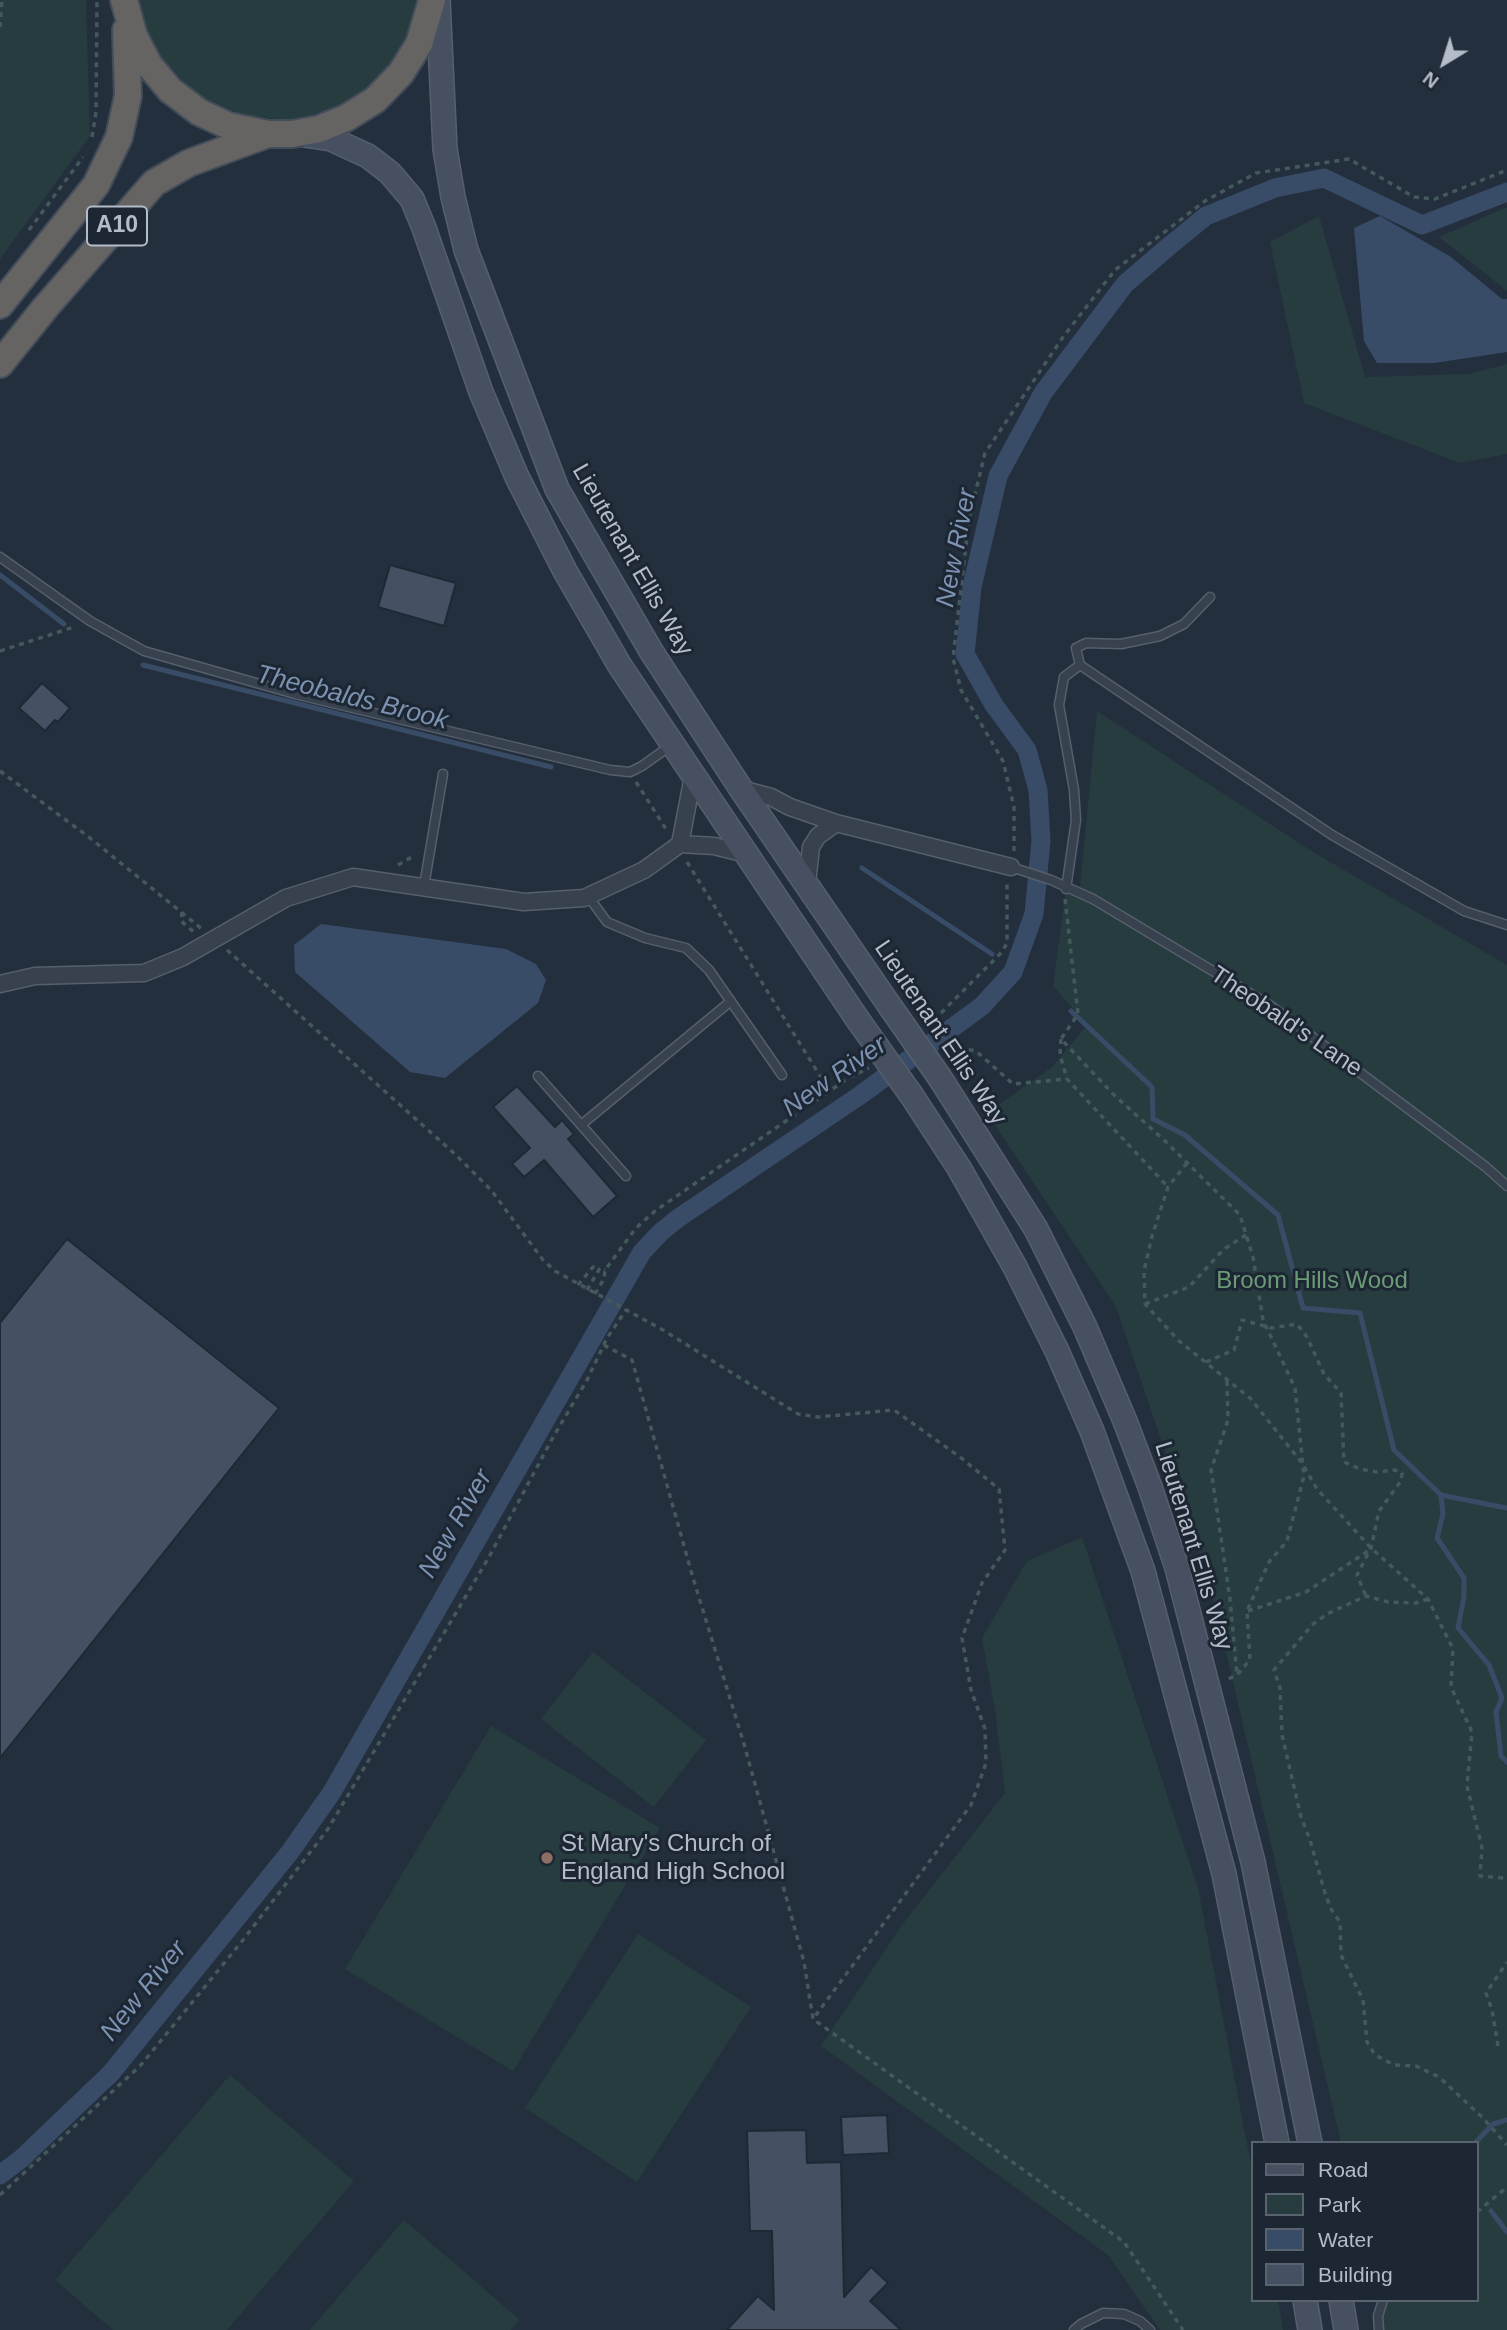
<!DOCTYPE html>
<html>
<head>
<meta charset="utf-8">
<style>
  body { margin:0 }
  #map { position:relative; width:1507px; height:2330px; overflow:hidden; background:#242f3e; font-family:Arial,sans-serif }
  canvas { display:block }
  .legend { position:absolute; left:1251px; top:2141px; width:228px; height:161px; box-sizing:border-box; background:#1d2633; border:2px solid #59626f; margin:0; padding:9px 12px; list-style:none; font-size:21px; color:#b4bcc9 }
  .legend li { display:flex; align-items:center; gap:14px; height:35px }
  .legend b { width:35px; border:2px solid #59626f }
  .north { position:absolute; left:1409px; top:28px; width:70px; height:70px; -webkit-text-stroke:5px #1d2633; paint-order:stroke; rotate:218deg; font-size:19px; font-weight:700; line-height:28px; text-align:center; color:#b4bcc9 }
  .north::after { content:''; display:block; margin:auto; width:24px; height:32px; background:#b4bcc9; clip-path:polygon(50% 0,100% 100%,50% 72%,0 100%) }
</style>
</head>
<body>
<div id="map">
<canvas width="1507" height="2330"></canvas>
<ul class="legend">
<li><b style="height:9px;background:#465061"></b>Road</li>
<li><b style="height:19px;background:#263c3f"></b>Park</li>
<li><b style="height:19px;background:#394c67"></b>Water</li>
<li><b style="height:19px;background:#455162"></b>Building</li>
</ul>
<div class="north">N</div>
</div>
<script>
const context = document.querySelector('canvas').getContext('2d');
context.lineJoin = 'round';
function fillPath(path, color) { context.fillStyle = color; context.fill(path, 'evenodd'); }
const shape = rows => new Path2D(rows.map(r => 'M' + r).join(''));
function stroke(path, color, width, dash) { context.strokeStyle = color; context.lineWidth = width; context.lineCap = dash ? 'butt' : 'round'; context.setLineDash(dash || []); context.stroke(path); }
function drawText(font, color, halo, rows, align = 'center') {
  context.font = font + ' Arial,sans-serif'; context.lineWidth = 6; context.setLineDash([]); context.textBaseline = 'middle'; context.strokeStyle = halo; context.fillStyle = color; for (const [text, x, y, turn = 0] of rows) {
    context.save(); context.translate(x, y); context.rotate((+turn || 0) * Math.PI / 180); context.textAlign = isNaN(turn) ? turn : align; if (halo) context.strokeText(text, 0, 0); context.fillText(text, 0, 0); context.restore();
  }
}
const green = shape([
  [0,0,86,0,90,136,0,259],
  [139,0,422,0,415,28,395,64,366,93,330,112,290,120,249,117,210,102,193,91,165,62,154,45,146,27],
  [1507,207,1507,291,1439,237],
  [1319,216,1365,377,1469,374,1507,364,1507,454,1460,463,1304,403,1270,242],
  [1097,711,1313,852,1507,965,1507,2330,1384,2330,1377,2300,1477,2300,1477,2143,1341,2143,1210,1584,1116,1307,987,1113,1052,1067,1087,1025,1053,986,1066,889,1080,887],
  [1082,1537,1198,1888,1253,2175,1253,2300,1278,2300,1283,2330,1160,2330,1108,2255,821,2046,902,1925,1005,1793,995,1710,982,1638,1027,1561],
  [593,1652,706,1740,654,1807,541,1719],
  [491,1726,660,1828,513,2071,345,1969],
  [638,1934,751,2007,637,2182,525,2108],
  [230,2075,354,2181,227,2330,113,2330,55,2280],
  [404,2220,520,2320,511,2330,310,2330]
]);
const water = shape([
  [1380,216,1451,257,1502,299,1507,299,1507,352,1434,363,1377,363,1364,341,1354,228],
  [321,924,506,949,536,964,546,980,538,1003,445,1078,410,1072,295,972,294,945]
]);
const stream = shape([
  [0,575,64,624],
  [143,665,551,767],
  [862,868,992,954],
  [1071,1011,1152,1087,1153,1119,1185,1135,1278,1215,1303,1308,1360,1313,1394,1450,1441,1495,1443,1514,1437,1538,1464,1578,1464,1597,1458,1628,1489,1665,1502,1698,1496,1712,1501,1756,1507,1762],
  [1441,1495,1507,1508],
  [1475,2143,1493,2124,1507,2120],
  [1491,2211,1507,2232]
]);
const canal = shape([
  [0,2175,21,2159,111,2073,290,1852,332,1792,642,1252,661,1232,677,1219,859,1096,982,1006,1013,972,1034,914,1041,841,1038,790,1027,750,994,705,965,654,972,587,998,476,1043,393,1125,284,1168,247,1206,216,1275,188,1324,178,1422,225,1507,192]
]);
const building = shape([
  [390,565,456,583,444,626,378,607,390,565],
  [42,683,70,708,58,722,55,720,45,731,19,708,42,683],
  [517,1086,555,1127,562,1120,574,1134,568,1139,617,1196,593,1217,544,1160,524,1177,512,1164,530,1148,493,1107,517,1086],
  [67,1239,279,1408,0,1758,0,1323,67,1239],
  [887,2115,889,2153,843,2155,841,2117,887,2115],
  [806,2130,807,2163,841,2162,844,2297,871,2267,888,2283,870,2301,901,2330,727,2330,758,2296,774,2310,772,2231,750,2231,747,2131,806,2130]
]);
const path = shape([
  [0,27,2,0],
  [92,137,96,112,97,0],
  [29,230,83,157],
  [0,651,74,627],
  [0,771,90,838,202,929],
  [636,782,666,829],
  [1014,851,1014,807,1003,761,961,690,953,658,969,519,985,453,1063,337,1115,270,1205,201,1256,173,1349,159,1414,197,1435,199,1507,170],
  [687,862,830,1092],
  [398,865,412,857,415,857],
  [1065,899,1078,1014,1061,1039,1113,1094,1165,1141,1240,1215,1253,1257,1263,1320,1295,1388,1304,1476,1287,1541,1269,1562,1247,1611,1250,1660,1237,1675,1226,1680],
  [182,912,181,921,195,933],
  [227,950,456,1155,491,1190,543,1260,555,1271,663,1330,798,1414,818,1417,894,1410,960,1457,999,1489,1005,1550,982,1583,962,1638,971,1690,985,1729,986,1763,971,1805,813,2019],
  [934,1020,1002,952,1007,943,1007,883],
  [1061,1039,1060,1055,1067,1079,1168,1187],
  [949,1046,976,1051,1013,1084,1067,1079],
  [1187,1163,1168,1187,1152,1236,1144,1271,1145,1304,1179,1341,1250,1398,1302,1463,1317,1489,1371,1548,1428,1599,1453,1649,1451,1687,1472,1732,1467,1786,1482,1848,1480,1876,1504,1878,1507,1881],
  [578,1285,593,1267,600,1268],
  [587,1290,600,1268,605,1270],
  [595,1294,604,1279,605,1270,636,1228,655,1211,850,1077,869,1068],
  [1145,1304,1189,1287,1224,1249,1246,1235],
  [604,1345,632,1360,693,1578,744,1744,804,1962,813,2019,1124,2242,1183,2330],
  [1206,1362,1234,1350,1242,1320,1272,1328,1297,1324,1307,1337,1324,1374,1341,1393,1344,1462,1360,1469,1377,1472,1395,1470,1402,1473,1401,1481,1379,1511,1371,1548,1357,1575,1366,1596],
  [1227,1381,1228,1420,1211,1470,1230,1599,1237,1675],
  [1428,1599,1416,1603,1388,1602,1366,1596,1327,1614,1312,1625,1274,1670,1280,1688,1282,1735,1301,1817,1310,1840,1325,1893,1331,1909,1340,1922,1341,1955,1363,2000,1367,2042,1375,2055,1394,2065,1416,2066,1439,2077,1482,2117,1507,2145],
  [1248,1611,1306,1592,1368,1551],
  [1498,2046,1492,2010,1486,1993,1507,1962],
  [0,2195,141,2065,243,1940,328,1829,489,1557,552,1439,587,1380,607,1338,626,1310],
  [1477,2212,1507,2187]
]);
const service = shape([
  [0,557,90,621,144,651,295,694,610,770,630,772,642,766,670,746],
  [1210,597,1184,624,1160,636,1121,644,1086,643,1076,648,1080,665,1332,835,1464,911,1507,925],
  [1011,867,1051,880,1093,899,1271,1006,1486,1167,1507,1186],
  [424,886,443,774],
  [1066,889,1076,820,1074,790,1059,705,1064,677,1080,665],
  [588,896,607,922,645,938,686,948,709,970,782,1075],
  [538,1076,626,1176],
  [581,1125,731,1001],
  [1074,2330,1081,2324,1103,2313,1124,2314,1140,2321,1150,2330],
  [1379,2330,1378,2316,1383,2300]
]);
const minor = shape([
  [741,789,771,797,790,807,836,823,1011,867],
  [680,844,693,776],
  [807,883,811,847,818,836,836,823],
  [0,984,35,976,144,973,183,957,286,898,353,877,524,902,584,898,644,870,680,844,714,846,746,854]
]);
const secondary = shape([
  [438,0,445,149,453,197,466,250,557,489,651,651,741,789,887,1002],
  [298,134,331,139,368,156,390,173,412,199,424,228,481,392,517,477,565,571,620,666,858,1020],
  [940,1078,1036,1229,1085,1327,1125,1421,1150,1487,1177,1568,1253,1862,1310,2143],
  [912,1096,959,1168,1015,1267,1057,1351,1092,1431,1143,1571,1224,1874,1277,2143],
  [1305,2300,1310,2330],
  [1341,2300,1346,2330]
]);
const trunk = shape([
  [124,0,134,36,149,65,170,90,199,112,229,126,268,134,292,134,319,129,346,118,375,100,401,73,419,44,432,0],
  [0,305,96,185,119,137,128,96,126,30],
  [0,364,45,308,154,183,189,163,268,134]
]);
const secondaryBridge = shape([
  [887,1002,940,1078],
  [858,1020,912,1096]
]);
const markers = [
  [547,1858,7,"#8d6e63"]
];
const shields = [
  [117,226,60]
];
const shieldNames = [
  ["A10",117,226]
];
const streetNames = [
  ["Lieutenant Ellis Way",632,560,60],
  ["Theobald's Lane",1286,1022,34],
  ["Lieutenant Ellis Way",940,1033,56],
  ["Lieutenant Ellis Way",1193,1546,73]
];
const parkNames = [
  ["Broom Hills Wood",1312,1281]
];
const poiNames = [
  ["St Mary's Church of",561,1844],
  ["England High School",561,1872]
];
const waterNames = [
  ["New River",957,548,-79],
  ["Theobalds Brook",352,698,14],
  ["New River",835,1077,-35],
  ["New River",456,1524,-60],
  ["New River",144,1991,-51]
];
fillPath(green, '#263c3f');
fillPath(water, '#394c67');
stroke(stream, '#394c67', 5);
stroke(canal, '#394c67', 19);
fillPath(building, '#455162');
stroke(building, '#1f2835', 2);
stroke(service, '#565f6c', 11);
stroke(minor, '#565f6c', 19);
stroke(secondary, '#565f6c', 26);
stroke(trunk, '#434c59', 30);
stroke(path, '#44595c', 3.5, [5, 5]);
stroke(service, '#38414e', 8);
stroke(minor, '#38414e', 16);
stroke(secondary, '#465061', 23);
stroke(trunk, '#656462', 26);
stroke(secondaryBridge, '#565f6c', 26, []);
stroke(secondaryBridge, '#465061', 23);
for (const [x, y, r, color] of markers) { const dot = new Path2D(); dot.arc(x, y, r, 0, 2 * Math.PI); context.fillStyle = color; context.fill(dot); stroke(dot, '#1d2633', 2.5); }
for (const [x, y, w] of shields) { const box = new Path2D(); box.roundRect(x - w / 2, y - 19.5, w, 39, 5); context.fillStyle = '#1d2633'; context.fill(box); stroke(box, '#b4bcc9', 2); }
drawText('bold 23px', '#b4bcc9', null, shieldNames);
drawText('24px', '#b4bcc9', '#1d2633', streetNames);
drawText('24px', '#6b9a76', '#1d2633', parkNames);
drawText('24px', '#b4bcc9', '#1d2633', poiNames, 'left');
drawText('italic 26px', '#7c92b1', '#1d2633', waterNames);
</script>
</body>
</html>
